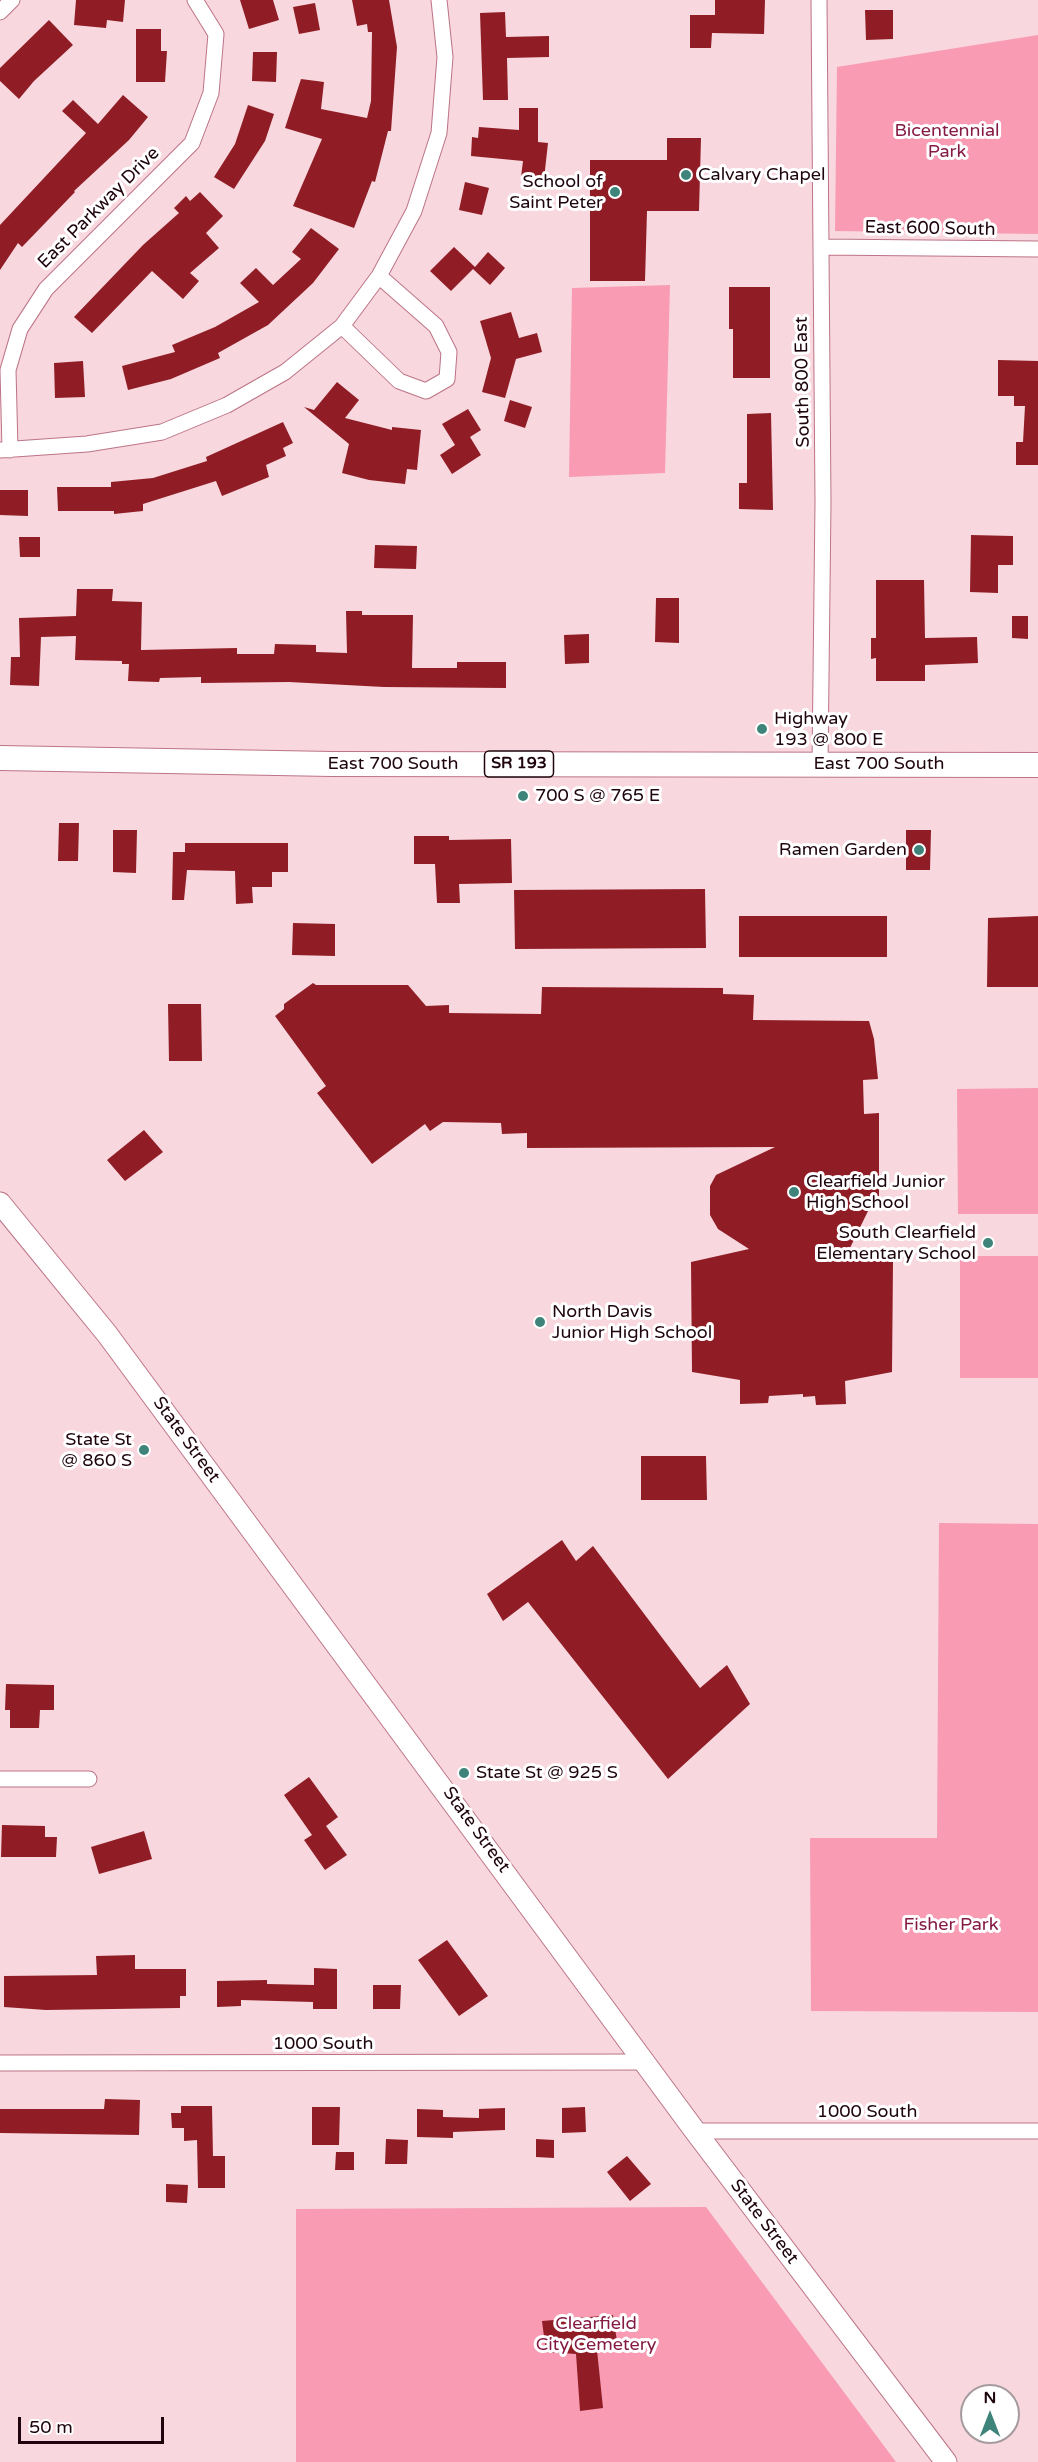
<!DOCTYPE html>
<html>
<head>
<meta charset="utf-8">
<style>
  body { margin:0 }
  #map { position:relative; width:1038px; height:2462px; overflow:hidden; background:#f8d7de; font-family:"Varela Round",sans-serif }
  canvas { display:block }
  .north { position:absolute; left:960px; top:2384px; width:60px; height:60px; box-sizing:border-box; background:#fff; border:2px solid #a59b9e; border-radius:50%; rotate:0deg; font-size:16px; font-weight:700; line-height:24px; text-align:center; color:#1e050d }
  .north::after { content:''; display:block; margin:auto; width:21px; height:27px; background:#3f847a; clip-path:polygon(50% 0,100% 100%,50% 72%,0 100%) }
  .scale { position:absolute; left:18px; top:2417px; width:146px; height:27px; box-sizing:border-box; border:3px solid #1e050d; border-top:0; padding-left:8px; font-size:18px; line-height:21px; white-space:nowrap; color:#1e050d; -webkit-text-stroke:4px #fff; paint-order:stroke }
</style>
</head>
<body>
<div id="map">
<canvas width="1038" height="2462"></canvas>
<div class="north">N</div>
<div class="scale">50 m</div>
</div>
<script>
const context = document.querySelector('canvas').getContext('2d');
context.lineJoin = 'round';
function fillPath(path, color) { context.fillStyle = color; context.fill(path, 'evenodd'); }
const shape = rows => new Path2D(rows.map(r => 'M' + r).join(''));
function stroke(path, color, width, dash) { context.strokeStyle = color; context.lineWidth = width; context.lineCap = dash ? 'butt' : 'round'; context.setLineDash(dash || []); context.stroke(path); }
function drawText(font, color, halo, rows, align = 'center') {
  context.font = font + ' "Varela Round",sans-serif'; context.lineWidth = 6; context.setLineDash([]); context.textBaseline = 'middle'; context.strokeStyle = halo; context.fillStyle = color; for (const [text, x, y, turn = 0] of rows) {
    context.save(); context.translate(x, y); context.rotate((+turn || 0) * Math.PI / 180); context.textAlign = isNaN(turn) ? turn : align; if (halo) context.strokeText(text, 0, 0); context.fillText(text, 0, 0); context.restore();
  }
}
const green = shape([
  [1038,35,1038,234,835,231,837,67],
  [670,285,665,473,569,477,572,288],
  [1038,1088,1038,1214,958,1214,957,1089],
  [960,1256,1038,1256,1038,1378,960,1378],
  [939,1523,1038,1524,1038,2012,811,2011,810,1838,937,1838],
  [706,2207,896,2462,296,2462,296,2209]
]);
const building = shape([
  [76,0,125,0,123,22,107,20,106,28,74,25],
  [240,0,273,0,279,20,249,29],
  [352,0,389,0,397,47,391,131,388,131,375,182,372,181,354,228,293,206,322,139,285,128,301,79,324,82,321,109,367,118,371,101,372,32,368,32,367,24,357,26],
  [715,0,765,0,764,34,712,33,711,48,690,48,690,15,715,15],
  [315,3,320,30,299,34,293,7],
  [865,10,893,10,893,39,866,40],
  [505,12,506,37,549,36,549,57,507,58,508,100,483,100,480,13],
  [49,20,73,45,34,81,19,99,0,81,0,68],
  [136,29,161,29,161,51,167,51,165,82,136,82],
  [253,52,277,52,276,82,252,81],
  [123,95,148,117,129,140,74,191,75,192,22,247,18,243,0,270,0,225,86,133,62,111,73,100,98,124],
  [248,105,274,114,265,141,234,189,214,177,235,144],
  [519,108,538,108,538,142,548,143,544,179,521,177,523,161,471,156,472,137,478,138,479,127,519,130],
  [667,138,701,138,699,211,647,211,645,281,590,281,590,160,667,160],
  [465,182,489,188,482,215,459,210],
  [200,192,223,216,206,233,219,248,190,273,199,281,183,299,152,271,92,333,74,317,143,245,179,213,174,208,186,196,190,201],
  [311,228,339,249,313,283,268,325,218,353,220,358,171,379,128,390,122,366,175,352,172,345,215,327,259,302,240,283,256,268,273,285,301,259,292,252],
  [454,247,475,267,488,252,505,268,490,285,473,269,451,291,430,271],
  [729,287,770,287,770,378,733,378,733,329,729,329],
  [511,312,519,338,537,333,542,352,516,359,505,398,482,392,491,358,480,321],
  [998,360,1038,361,1038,465,1016,465,1016,442,1023,442,1025,406,1014,406,1014,396,998,396],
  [83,361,85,397,55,398,54,363],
  [337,382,359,400,345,418,392,430,392,427,421,430,417,470,407,469,405,484,369,480,342,473,349,444,304,407,314,410],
  [510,400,532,407,525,428,504,421],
  [468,409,481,430,470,437,481,455,452,474,440,455,455,445,442,424],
  [771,413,773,510,739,509,739,483,747,483,747,414],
  [283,422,293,443,283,448,286,456,266,465,269,477,222,496,216,481,143,504,143,511,114,514,114,511,58,511,57,487,111,487,111,482,153,478,207,461,206,457],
  [0,490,28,490,28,516,0,515],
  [971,535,1013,536,1013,565,998,565,998,593,970,592],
  [19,537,40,537,40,557,20,557],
  [375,545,417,546,416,569,374,568],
  [876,580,924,580,925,638,977,637,978,663,925,665,925,681,876,681,876,658,871,659,871,638,876,638],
  [77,589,113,589,112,601,142,602,141,650,237,648,237,654,274,654,275,644,316,645,316,652,347,653,346,611,362,611,362,615,413,615,412,668,457,668,457,662,506,662,506,688,384,687,289,682,201,683,201,677,160,678,159,682,128,681,129,664,122,664,122,661,75,660,76,636,41,637,39,686,10,685,11,657,20,657,19,618,76,616],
  [656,598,679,598,679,643,655,642],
  [1012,616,1028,616,1028,639,1012,638],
  [589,634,589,663,565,664,564,635],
  [59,823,79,823,78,861,58,861],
  [113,830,137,830,136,873,113,872],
  [906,830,931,830,930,870,906,870],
  [414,836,449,836,449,840,511,839,512,883,459,884,460,903,437,903,435,864,414,864],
  [185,843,288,843,288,872,272,872,272,887,252,887,253,903,236,904,235,871,187,870,184,900,172,900,173,852,185,852],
  [705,889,706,948,515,949,514,890],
  [739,916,887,916,887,957,739,957],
  [1038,916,1038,987,987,987,988,918],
  [293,923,335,924,335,956,292,955],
  [313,983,316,985,408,985,426,1006,449,1005,449,1013,541,1014,542,987,723,988,723,994,754,995,753,1020,869,1021,874,1039,878,1079,863,1080,864,1114,879,1113,879,1209,869,1209,848,1252,893,1262,892,1372,845,1381,846,1404,816,1405,815,1396,803,1397,803,1394,769,1396,768,1403,740,1404,740,1380,692,1372,691,1262,749,1249,718,1229,710,1215,710,1186,716,1175,775,1147,527,1148,527,1133,502,1134,501,1123,443,1122,430,1131,425,1124,372,1164,317,1093,326,1086,275,1016,284,1009,284,1004],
  [168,1004,201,1004,202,1061,169,1061],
  [144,1130,163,1152,125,1181,107,1160],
  [641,1456,706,1456,707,1500,641,1500],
  [562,1540,576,1561,593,1546,700,1688,727,1665,750,1704,668,1779,528,1602,503,1621,487,1594],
  [6,1684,54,1685,54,1710,40,1710,39,1728,10,1728,10,1710,5,1710],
  [309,1777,338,1817,326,1826,347,1855,325,1870,304,1840,312,1835,284,1795],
  [2,1825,45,1826,45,1837,57,1837,56,1857,1,1857],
  [144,1831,152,1859,99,1874,91,1847],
  [447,1940,488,1996,459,2016,418,1960],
  [135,1955,135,1969,186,1969,186,1996,180,1996,180,2008,46,2010,4,2007,4,1976,97,1975,96,1956],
  [314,1968,337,1969,337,2009,313,2009,313,2002,241,2000,241,2006,217,2007,217,1981,267,1980,267,1984,314,1985],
  [373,1985,401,1985,400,2009,373,2009],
  [105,2099,140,2100,139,2135,0,2133,0,2109,104,2109],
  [181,2106,212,2106,213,2156,225,2156,225,2188,198,2188,197,2140,184,2141,184,2128,172,2128,171,2113,181,2113],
  [312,2107,340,2107,339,2145,312,2145],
  [585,2107,586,2132,562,2133,562,2108],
  [505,2108,505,2130,453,2132,453,2138,417,2137,417,2109,443,2110,443,2117,479,2118,479,2109],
  [386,2139,408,2140,407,2164,385,2164],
  [536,2139,554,2140,554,2158,536,2157],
  [336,2152,354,2152,354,2170,335,2170],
  [627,2156,651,2184,630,2201,607,2172],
  [166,2184,188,2185,187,2203,166,2202],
  [613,2315,618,2348,597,2350,603,2408,580,2411,576,2354,546,2352,542,2321]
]);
const minor = shape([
  [819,0,823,502,820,764],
  [0,12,12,0],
  [821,247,1038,249],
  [342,326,399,381,426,391,447,379,449,352,436,326,379,276],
  [0,450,87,444,162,432,227,405,285,372,342,326,379,276,414,211,439,133,445,57,439,0],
  [10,450,8,370,20,329,46,289,192,143,211,93,216,34,195,0],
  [0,1779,89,1779],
  [0,2063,647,2062],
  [695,2131,1038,2131]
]);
const secondary = shape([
  [0,1203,107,1334,695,2131,946,2462]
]);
const primary = shape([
  [0,758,332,764,1038,765]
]);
const markers = [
  [686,175,6,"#3f847a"],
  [615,192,6,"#3f847a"],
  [762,729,6,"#3f847a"],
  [523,796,6,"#3f847a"],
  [919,850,6,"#3f847a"],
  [794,1192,6,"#3f847a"],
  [988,1243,6,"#3f847a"],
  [540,1322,6,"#3f847a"],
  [144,1450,6,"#3f847a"],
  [464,1773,6,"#3f847a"]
];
const shields = [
  [519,764,69]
];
const shieldNames = [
  ["SR 193",519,764]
];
const parkNames = [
  ["Bicentennial",947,131],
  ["Park",947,152],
  ["Fisher Park",951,1925],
  ["Clearfield",596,2324],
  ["City Cemetery",596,2345]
];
const poiNames = [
  ["Calvary Chapel",698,175],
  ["School of",603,182,"right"],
  ["Saint Peter",603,203,"right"],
  ["Highway",774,719],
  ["193 @ 800 E",774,740],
  ["700 S @ 765 E",535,796],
  ["Ramen Garden",907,850,"right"],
  ["Clearfield Junior",806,1182],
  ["High School",806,1203],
  ["South Clearfield",976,1233,"right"],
  ["Elementary School",976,1254,"right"],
  ["North Davis",552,1312],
  ["Junior High School",552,1333],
  ["State St",132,1440,"right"],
  ["@ 860 S",132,1461,"right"],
  ["State St @ 925 S",476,1773]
];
const streetNames = [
  ["East Parkway Drive",99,208,-45],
  ["East 600 South",930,229,1],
  ["South 800 East",803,382,-91],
  ["East 700 South",393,764],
  ["East 700 South",879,764],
  ["State Street",186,1440,54],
  ["State Street",476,1830,54],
  ["1000 South",323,2044],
  ["1000 South",867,2112],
  ["State Street",764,2222,53]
];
fillPath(green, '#f89bb3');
fillPath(building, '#901d25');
stroke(minor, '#bc7487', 17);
stroke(secondary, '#bc7487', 23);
stroke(primary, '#bc7487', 26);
stroke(minor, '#fff', 15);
stroke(secondary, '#fff', 21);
stroke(primary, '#fff', 24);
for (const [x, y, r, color] of markers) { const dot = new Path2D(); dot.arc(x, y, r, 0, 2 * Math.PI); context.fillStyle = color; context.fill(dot); stroke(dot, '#fff', 2); }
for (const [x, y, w] of shields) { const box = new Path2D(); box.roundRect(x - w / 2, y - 13, w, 26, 4.5); context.fillStyle = '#fff'; context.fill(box); stroke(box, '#1e050d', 1.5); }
drawText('bold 16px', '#1e050d', null, shieldNames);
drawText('18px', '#851b44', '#fff', parkNames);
drawText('18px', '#1e050d', '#fff', poiNames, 'left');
drawText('18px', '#1e050d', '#fff', streetNames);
</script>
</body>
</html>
